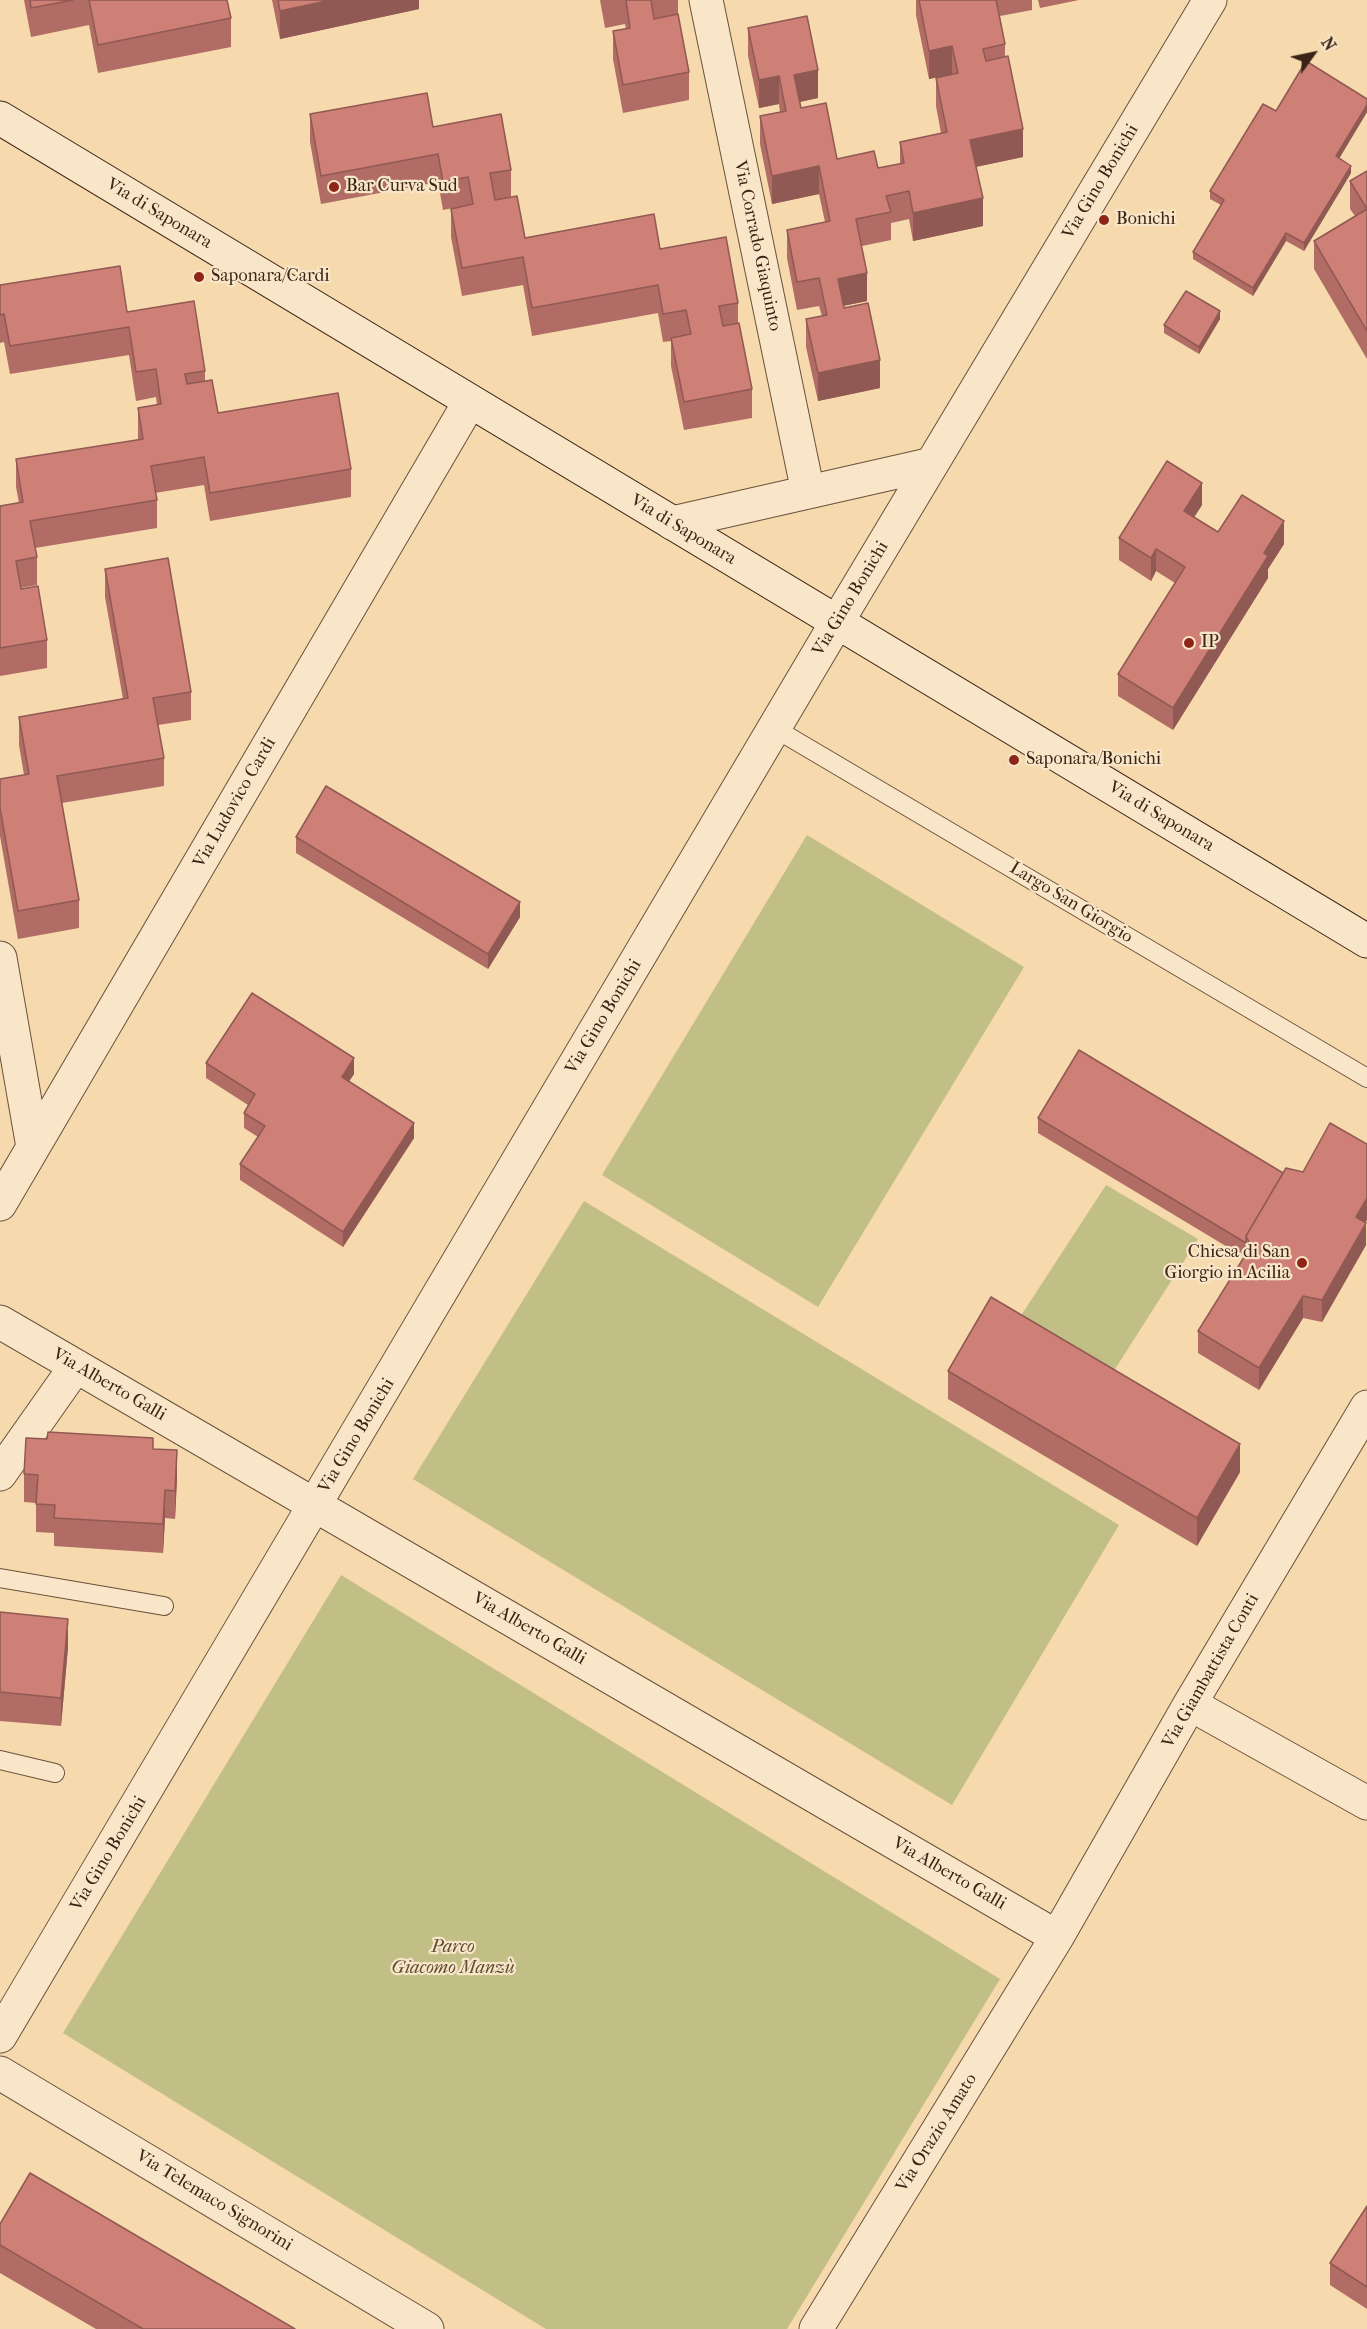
<!DOCTYPE html>
<html>
<head>
<meta charset="utf-8">
<style>
  body { margin:0 }
  #map { position:relative; width:1367px; height:2329px; overflow:hidden; background:#f6d9ac; font-family:"IM FELL French Canon",serif }
  canvas { display:block }
  .north { position:absolute; left:1283px; top:24px; width:60px; height:60px; -webkit-text-stroke:4px #f9e6c9; paint-order:stroke; rotate:57deg; font-size:16px; font-weight:700; line-height:24px; text-align:center; color:#3b2415 }
  .north::after { content:''; display:block; margin:auto; width:21px; height:27px; background:#3b2415; clip-path:polygon(50% 0,100% 100%,50% 72%,0 100%) }
</style>
</head>
<body>
<div id="map">
<canvas width="1367" height="2329"></canvas>
<div class="north">N</div>
</div>
<script>
const context = document.querySelector('canvas').getContext('2d');
context.lineJoin = 'round';
function fillPath(path, color) { context.fillStyle = color; context.fill(path, 'evenodd'); }
const shape = rows => new Path2D(rows.map(r => 'M' + r).join(''));
function stroke(path, color, width, dash) { context.strokeStyle = color; context.lineWidth = width; context.lineCap = dash ? 'butt' : 'round'; context.setLineDash(dash || []); context.stroke(path); }
function drawText(font, color, halo, rows, align = 'center') {
  context.font = font + ' "IM FELL French Canon",serif'; context.lineWidth = 4.5; context.setLineDash([]); context.textBaseline = 'middle'; context.strokeStyle = halo; context.fillStyle = color; for (const [text, x, y, turn = 0] of rows) {
    context.save(); context.translate(x, y); context.rotate((+turn || 0) * Math.PI / 180); context.textAlign = isNaN(turn) ? turn : align; if (halo) context.strokeText(text, 0, 0); context.fillText(text, 0, 0); context.restore();
  }
}
const green = shape([
  [807,835,1024,967,818,1307,602,1175],
  [1106,1185,1198,1239,1103,1388,1011,1331],
  [584,1201,1119,1525,952,1805,413,1479],
  [341,1575,1000,1979,787,2329,546,2329,63,2033]
]);
const lane = shape([
  [774,728,1367,1078],
  [0,1578,164,1606],
  [0,1760,55,1773]
]);
const street = shape([
  [706,0,808,492],
  [672,523,932,464],
  [0,958,33,1147],
  [0,1204,469,403],
  [0,1322,1057,1937],
  [0,1474,76,1366],
  [1190,1704,1367,1803],
  [0,2036,837,622,1210,0],
  [0,2073,427,2329],
  [816,2329,1057,1937,1190,1704,1367,1407]
]);
const secondary = shape([
  [0,118,1367,941]
]);
const wall = shape([
  [24,0,227,0,231,18,231,47,98,73,89,25,31,37],
  [272,0,419,0,419,9,280,39],
  [600,0,678,0,678,14,689,72,689,100,623,113,613,59,613,31,626,29,625,24,605,28],
  [916,0,1032,0,1032,10,1000,16,1005,44,1005,57,1023,157,976,167,983,226,913,241,909,219,891,223,891,240,862,246,867,301,843,306,880,388,818,401,806,347,806,319,822,316,819,306,797,310,787,258,787,230,825,222,819,194,772,204,760,144,760,116,780,112,779,104,759,108,748,56,748,28,818,98,800,102,801,108,837,159,878,168,900,164,900,142,941,133,936,106,936,78,952,74,929,79,916,15],
  [1038,0,1079,0,1040,8],
  [1276,111,1367,112,1339,158,1351,173,1304,251,1286,241,1253,296,1193,259,1193,252,1221,205,1210,199,1210,191],
  [310,114,433,127,511,170,511,197,525,238,660,249,738,303,738,323,752,389,752,418,684,430,671,366,671,341,663,342,658,313,532,336,523,285,462,296,451,237,451,209,453,208,443,210,438,182,321,204,310,142],
  [1367,171,1367,359,1314,269,1314,241,1355,216,1350,209,1350,181],
  [0,285,127,312,205,371,205,381,218,413,351,469,351,497,210,521,204,485,155,493,157,500,157,528,35,548,37,557,37,585,20,588,47,640,47,668,0,676,0,506,19,503,16,487,16,459,138,440,138,408,157,405,156,397,136,401,129,355,10,374,4,342,0,343],
  [1220,319,1199,354,1164,333,1164,325],
  [1202,505,1194,517,1218,532,1284,544,1268,569,1268,578,1173,730,1118,696,1118,674,1175,583,1156,571,1151,581,1119,560,1119,538],
  [105,569,191,692,191,720,158,725,164,758,164,786,62,803,79,900,79,928,18,939,0,836,0,779,24,775,19,745,19,717,123,699,105,597],
  [296,837,520,917,488,969,296,853],
  [206,1063,354,1074,349,1081,414,1138,343,1247,240,1180,240,1164,258,1137,244,1128,244,1113,248,1105,206,1078],
  [1038,1118,1366,1223,1366,1245,1322,1322,1303,1318,1259,1390,1198,1353,1198,1331,1244,1257,1038,1133],
  [948,1371,1240,1472,1197,1546,948,1399],
  [153,1449,177,1478,175,1519,165,1518,163,1553,54,1546,54,1533,36,1532,36,1503,24,1502,24,1474],
  [0,1612,68,1647,61,1726,0,1721],
  [1367,2206,1367,2309,1330,2285,1330,2263],
  [0,2224,295,2329,96,2329,0,2273]
]);
const shadedWall = shape([
  [331,0,419,0,419,9,280,39,280,11],
  [952,46,952,74,929,79,929,51],
  [818,70,818,98,794,103,794,75],
  [779,76,779,104,759,108,759,80],
  [1367,105,1367,112,1336,164,1336,156],
  [1023,129,1023,157,970,168,970,140],
  [819,166,819,194,772,204,772,176],
  [1351,166,1351,173,1304,251,1304,243],
  [983,198,983,226,913,241,913,213],
  [1286,233,1286,241,1253,296,1253,288],
  [867,273,867,301,838,307,838,279],
  [1220,311,1220,319,1199,354,1199,347],
  [880,360,880,388,818,401,818,373],
  [1202,483,1202,505,1184,533,1184,511],
  [1284,521,1284,544,1268,569,1268,578,1173,730,1173,708,1264,553],
  [1156,549,1156,571,1151,581,1151,558],
  [520,902,520,917,488,969,488,954],
  [354,1058,354,1074,342,1092,342,1077],
  [414,1123,414,1138,343,1247,343,1232],
  [1367,1198,1367,1220,1356,1239,1356,1217],
  [1366,1223,1366,1245,1322,1322,1322,1300],
  [1303,1296,1303,1318,1259,1390,1259,1368],
  [1240,1444,1240,1472,1197,1546,1197,1518],
  [177,1450,177,1478,175,1519,175,1491],
  [165,1490,165,1518,163,1553,163,1524],
  [68,1619,68,1647,61,1726,61,1698]
]);
const building = shape([
  [30,0,73,0,31,8,30,0],
  [89,0,227,0,231,18,98,45,89,0],
  [278,0,331,0,280,11,278,0],
  [626,0,651,0,654,19,678,14,689,72,623,85,613,31,630,28,626,0],
  [919,0,996,0,1005,44,983,49,986,61,1008,56,1023,129,970,140,983,198,913,213,909,191,886,196,891,212,856,219,867,273,838,279,844,308,868,303,880,360,818,373,806,319,827,315,819,278,797,282,787,230,830,221,819,166,772,176,760,116,786,111,779,76,759,80,748,28,807,16,818,70,794,75,801,108,826,103,837,159,874,151,878,168,904,163,900,142,947,132,936,78,958,73,952,46,929,51,919,0],
  [1306,61,1367,99,1367,105,1336,156,1351,166,1304,243,1286,233,1253,288,1193,252,1224,200,1210,191,1263,104,1276,111,1306,61],
  [427,93,433,127,501,114,511,170,490,173,495,200,517,196,525,238,654,214,660,249,726,237,738,303,719,306,723,326,739,323,752,389,684,402,671,338,691,334,686,310,663,314,658,285,532,308,523,257,462,268,451,209,473,204,468,177,443,182,438,154,321,176,310,114,427,93],
  [1367,171,1367,209,1350,181,1367,171],
  [1367,209,1367,331,1314,241,1367,209],
  [120,266,127,312,194,301,205,371,185,374,187,384,212,380,218,413,338,393,351,469,210,493,204,457,151,466,157,500,30,521,37,557,16,561,21,589,38,586,47,640,0,648,0,506,23,502,16,459,143,439,138,408,161,404,156,369,136,372,129,327,10,346,4,314,0,315,0,285,120,266],
  [1186,291,1220,311,1199,347,1164,325,1186,291],
  [1167,461,1202,483,1184,511,1218,532,1242,495,1284,521,1264,553,1268,556,1173,708,1118,674,1185,567,1156,549,1151,558,1119,538,1167,461],
  [168,558,191,692,153,698,164,758,57,776,79,900,18,911,0,808,0,779,29,774,19,717,128,698,105,569,168,558],
  [326,786,520,902,488,954,296,837,326,786],
  [252,993,354,1058,342,1077,414,1123,343,1232,240,1164,265,1126,244,1113,255,1094,206,1063,252,993],
  [1079,1050,1283,1173,1246,1236,1246,1243,1038,1118,1079,1050],
  [1330,1123,1367,1144,1367,1198,1356,1217,1366,1223,1322,1300,1303,1296,1259,1368,1198,1331,1251,1246,1246,1236,1286,1168,1303,1172,1330,1123],
  [991,1297,1240,1444,1197,1518,948,1371,991,1297],
  [48,1432,153,1438,153,1449,177,1450,175,1491,165,1490,163,1524,54,1518,55,1505,36,1504,38,1475,24,1474,26,1438,47,1439,48,1432],
  [0,1612,68,1619,61,1698,0,1692,0,1612],
  [30,2173,295,2329,143,2329,0,2245,0,2224,30,2173],
  [1367,2206,1367,2287,1330,2263,1367,2206]
]);
const markers = [
  [334,187,6,"#8f2418"],
  [1104,220,6,"#8f2418"],
  [199,277,6,"#8f2418"],
  [1189,643,6,"#8f2418"],
  [1014,760,6,"#8f2418"],
  [1302,1263,6,"#8f2418"]
];
const streetNames = [
  ["Via Gino Bonichi",1101,182,-59],
  ["Via di Saponara",159,214,31],
  ["Via Corrado Giaquinto",757,246,78],
  ["Via di Saponara",683,530,31],
  ["Via Gino Bonichi",851,599,-59],
  ["Via Ludovico Cardi",235,803,-60],
  ["Via di Saponara",1161,817,31],
  ["Largo San Giorgio",1071,903,31],
  ["Via Gino Bonichi",604,1017,-59],
  ["Via Alberto Galli",109,1385,30],
  ["Via Gino Bonichi",357,1436,-59],
  ["Via Alberto Galli",529,1629,30],
  ["Via Giambattista Conti",1211,1671,-60],
  ["Via Gino Bonichi",109,1854,-59],
  ["Via Alberto Galli",949,1874,30],
  ["Via Orazio Amato",937,2133,-58],
  ["Via Telemaco Signorini",214,2201,31]
];
const poiNames = [
  ["Bar Curva Sud",346,187],
  ["Bonichi",1116,220],
  ["Saponara/Cardi",211,277],
  ["IP",1201,643],
  ["Saponara/Bonichi",1026,760],
  ["Chiesa di San",1290,1253,"right"],
  ["Giorgio in Acilia",1290,1274,"right"]
];
const parkNames = [
  ["Parco",453,1948],
  ["Giacomo Manzù",453,1969]
];
fillPath(green, '#c1be86');
stroke(lane, '#6a513b', 20);
stroke(street, '#6a513b', 35);
stroke(secondary, '#3b2415', 35);
stroke(lane, '#f9e6c9', 18);
stroke(street, '#f9e6c9', 33);
stroke(secondary, '#f9e6c9', 33);
fillPath(wall, '#b16d65');
fillPath(shadedWall, '#905953');
fillPath(building, '#ce7f76');
stroke(building, '#905953', 1.5);
for (const [x, y, r, color] of markers) { const dot = new Path2D(); dot.arc(x, y, r, 0, 2 * Math.PI); context.fillStyle = color; context.fill(dot); stroke(dot, '#f9e6c9', 2); }
drawText('18px', '#3b2415', '#f9e6c9', streetNames);
drawText('18px', '#3b2415', '#f9e6c9', poiNames, 'left');
drawText('italic 18px', '#5c4a31', '#f9e6c9', parkNames);
</script>
</body>
</html>
